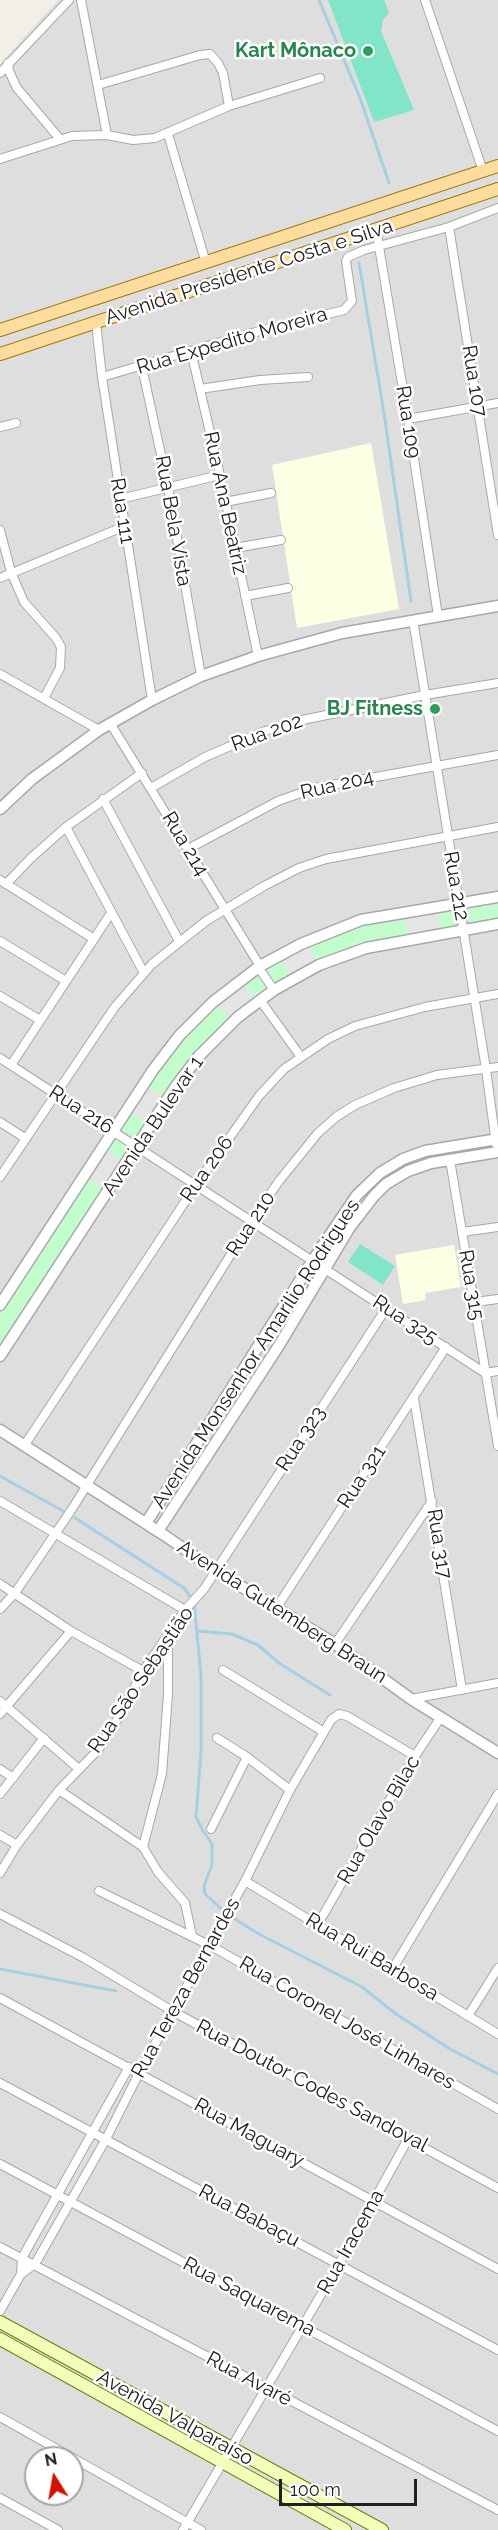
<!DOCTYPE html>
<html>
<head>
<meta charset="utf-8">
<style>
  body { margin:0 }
  #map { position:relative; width:498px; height:2530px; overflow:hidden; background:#f2efe7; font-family:Raleway,sans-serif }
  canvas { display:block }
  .north { position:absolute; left:24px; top:2446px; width:60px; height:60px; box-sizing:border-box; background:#fff; border:2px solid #a6a6a6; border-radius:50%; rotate:349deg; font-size:16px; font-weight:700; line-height:24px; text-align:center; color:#212121 }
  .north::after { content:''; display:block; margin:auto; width:21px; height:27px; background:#d21100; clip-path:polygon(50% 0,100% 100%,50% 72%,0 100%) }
  .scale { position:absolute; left:279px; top:2479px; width:138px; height:27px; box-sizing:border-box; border:3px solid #212121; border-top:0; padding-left:8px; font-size:18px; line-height:21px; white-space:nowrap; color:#212121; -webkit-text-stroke:4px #fff; paint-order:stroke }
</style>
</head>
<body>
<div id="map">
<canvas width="498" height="2530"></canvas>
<div class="north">N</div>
<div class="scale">100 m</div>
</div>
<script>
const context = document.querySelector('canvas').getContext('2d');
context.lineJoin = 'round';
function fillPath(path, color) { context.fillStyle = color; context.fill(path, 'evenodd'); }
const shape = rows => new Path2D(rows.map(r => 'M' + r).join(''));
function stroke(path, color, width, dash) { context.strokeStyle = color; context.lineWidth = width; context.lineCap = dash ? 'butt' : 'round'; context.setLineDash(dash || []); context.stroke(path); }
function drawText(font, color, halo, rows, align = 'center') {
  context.font = font + ' Raleway,sans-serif'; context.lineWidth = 5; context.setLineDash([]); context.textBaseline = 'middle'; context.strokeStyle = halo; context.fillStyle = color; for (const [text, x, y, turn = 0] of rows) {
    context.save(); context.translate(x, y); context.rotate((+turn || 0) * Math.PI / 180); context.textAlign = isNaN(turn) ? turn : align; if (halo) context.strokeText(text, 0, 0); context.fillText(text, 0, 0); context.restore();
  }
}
const residential = shape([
  [58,0,498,0,498,2530,0,2530,0,64],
  [36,2458,72,2458,72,2494,36,2494]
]);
const education = shape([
  [371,443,399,609,297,628,272,465],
  [454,1245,461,1287,425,1293,426,1300,403,1304,395,1255]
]);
const park = shape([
  [498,901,498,919,470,924,467,906],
  [454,907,456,926,370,942,317,962,276,984,266,967,308,945,363,924],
  [257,974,268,989,229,1019,137,1139,120,1128,166,1059,186,1035,217,1005],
  [115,1138,131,1148,0,1350,0,1314]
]);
const pitch = shape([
  [328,0,384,0,389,13,383,20,381,31,414,110,374,122],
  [360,1244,395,1266,383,1285,348,1262]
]);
const parking = shape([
  [437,910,441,929,407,935,404,916],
  [308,945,317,962,290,976,281,959],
  [244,984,255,998,229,1019,217,1005],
  [148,1086,164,1097,147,1124,130,1112],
  [106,1150,122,1161,103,1189,87,1178]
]);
const stream = shape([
  [319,0,360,98,389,183],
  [359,263,384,413,411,601],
  [0,1476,63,1511],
  [75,1518,184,1588,192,1599],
  [194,1603,201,1676,201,1752,196,1817,203,1831,212,1844,212,1865,204,1886,205,1894,227,1914,257,1933,362,1987,396,2014,450,2049,498,2074],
  [198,1631,232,1634,258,1645,279,1663,330,1695],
  [0,1969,116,1991]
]);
const minor = shape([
  [81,0,107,135],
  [425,0,483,171],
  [8,63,9,71,17,88,59,138],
  [0,73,69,0],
  [229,106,320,78],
  [168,134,206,263],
  [0,159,72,136,107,135,133,140,155,138,229,106,223,73,218,63,210,54,200,55,98,85],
  [449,227,498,535],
  [376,229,408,419,438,616],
  [96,323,102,377,152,700],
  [191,351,220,475,258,656],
  [142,367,168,487,201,676],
  [102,377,248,334,344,310,352,301,346,261,348,257,364,250,449,227,498,208],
  [200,389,260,380,308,377],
  [408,419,498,403],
  [0,427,16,423],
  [120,499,220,475],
  [225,502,271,493],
  [0,530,11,572,24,602,56,638,61,647,60,668,44,698],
  [235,548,281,540],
  [0,578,125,526],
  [245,596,288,588],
  [413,620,486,1069,496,1144],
  [0,674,99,730],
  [110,723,260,966],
  [151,788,205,757,265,731,302,720,425,695,498,683],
  [103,799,179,941],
  [66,827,144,973],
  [188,849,278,801,315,788,498,755],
  [0,880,94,939],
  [6,884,31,858,66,827,142,773],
  [0,941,66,981],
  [258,967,274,990],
  [0,996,40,1020],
  [260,1000,301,1057],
  [0,1058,485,1373,498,1371],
  [11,1065,111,913],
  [0,1122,25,1138],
  [450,1160,498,1446],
  [0,1177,114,1008,152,964,206,921,264,886,299,868,326,859,498,827],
  [462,1232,498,1227],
  [475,1302,498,1299],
  [414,1398,462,1690],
  [24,1446,196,1185,259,1096,284,1069,328,1039,355,1026,425,1007,498,994],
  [0,1501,185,1610],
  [0,1584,71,1631,143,1671],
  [277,1607,446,1347],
  [0,1609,15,1593,72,1509,251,1222,279,1181,318,1133,336,1117,355,1105,394,1088,437,1075,498,1067],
  [168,1635,168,1694,162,1774,143,1847,158,1872,185,1903,192,1936],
  [335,1644,432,1501],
  [223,1670,324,1732],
  [411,1699,498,1683],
  [0,1701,79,1769],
  [0,1714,71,1631],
  [217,1738,247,1757,290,1790],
  [0,1769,13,1778],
  [59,1790,143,1847],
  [0,1794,44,1738],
  [211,1829,247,1757],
  [0,1835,17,1845],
  [0,1873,17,1845,59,1790,98,1750,120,1715,143,1671,185,1610,204,1589,387,1307],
  [245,1881,498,2034],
  [99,1891,211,1946,498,2109],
  [0,1914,84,1958,174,2012,498,2188],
  [318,1924,415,1756,441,1717],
  [392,1970,498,1794],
  [0,1998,498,2269],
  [468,2016,498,1968],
  [0,2083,498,2350],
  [0,2164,498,2431],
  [0,2247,498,2510],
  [21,2274,35,2264,106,2139,139,2073,245,1881,290,1790,331,1720,339,1714,347,1716,415,1756],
  [0,2311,21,2274,22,2258,129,2067],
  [0,2417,201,2530],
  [0,2498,58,2530],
  [183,2530,339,2264,408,2139]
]);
const tertiary = shape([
  [0,809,32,779,99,730,152,700,201,676,258,656,342,633,498,606],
  [0,1305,153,1070,179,1036,213,1002,260,966,301,944,361,920,498,897],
  [0,1356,176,1086,199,1056,238,1017,274,990,319,965,366,948,498,924],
  [0,1430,164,1535,216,1571,335,1644,411,1699,498,1753],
  [146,1523,313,1260,357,1195,380,1173,403,1159,425,1151,498,1139],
  [158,1531,278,1347,350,1227,374,1196,386,1184,408,1171,431,1163,498,1152]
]);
const secondary = shape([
  [0,2322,382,2530],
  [0,2339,345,2530]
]);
const primary = shape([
  [0,330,498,166],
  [0,354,498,189]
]);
const markers = [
  [368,51,6,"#2e9e5b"],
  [435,709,6,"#2e9e5b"]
];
const leisureNames = [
  ["Kart Mônaco",356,51],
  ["BJ Fitness",423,709]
];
const streetNames = [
  ["Avenida Presidente Costa e Silva",249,272,-18],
  ["Rua Expedito Moreira",232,341,-16],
  ["Rua 107",474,381,81],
  ["Rua 109",408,422,81],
  ["Rua Ana Beatriz",225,503,78],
  ["Rua 111",122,511,81],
  ["Rua Bela Vista",173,521,80],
  ["Rua 202",267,733,-20],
  ["Rua 204",337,785,-13],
  ["Rua 214",185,844,59],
  ["Rua 212",456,886,80],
  ["Rua 216",81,1110,33],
  ["Avenida Bulevar 1",153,1126,-56],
  ["Rua 206",207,1169,-55],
  ["Rua 210",251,1224,-57],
  ["Rua 315",471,1285,80],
  ["Rua 325",405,1320,33],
  ["Avenida Monsenhor Amarilio Rodrigues",256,1354,-57],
  ["Rua 323",301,1439,-57],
  ["Rua 321",362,1477,-57],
  ["Rua 317",439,1544,81],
  ["Avenida Gutemberg Braun",282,1612,33],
  ["Rua São Sebastião",141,1680,-56],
  ["Rua Olavo Bilac",379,1820,-60],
  ["Rua Rui Barbosa",372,1957,31],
  ["Rua Tereza Bernardes",186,1988,-61],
  ["Rua Coronel José Linhares",347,2023,30],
  ["Rua Doutor Codes Sandoval",312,2086,28],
  ["Rua Maguary",249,2133,29],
  ["Rua Babaçu",249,2216,28],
  ["Rua Iracema",351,2242,-61],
  ["Rua Saquarema",249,2297,28],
  ["Rua Avaré",249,2379,28],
  ["Avenida Valparaíso",175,2418,29]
];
fillPath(residential, '#dfdede');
fillPath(education, '#fdffe3');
fillPath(park, '#c2fdcc');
fillPath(pitch, '#80e6c7');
fillPath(parking, '#e5e5e5');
stroke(stream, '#a5cfe2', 3);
stroke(minor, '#a8a8a8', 10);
stroke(tertiary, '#a8a8a8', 13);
stroke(secondary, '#688000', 14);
stroke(primary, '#9e7600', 14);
stroke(minor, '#fff', 8);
stroke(tertiary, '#fff', 10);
stroke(secondary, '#f5feb9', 12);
stroke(primary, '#ffdd9f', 12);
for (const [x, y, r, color] of markers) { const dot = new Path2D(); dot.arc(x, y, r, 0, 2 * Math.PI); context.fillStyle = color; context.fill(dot); stroke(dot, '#fff', 2); }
drawText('bold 20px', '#27864d', '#fff', leisureNames, 'right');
drawText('20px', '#212121', '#fff', streetNames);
</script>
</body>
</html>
